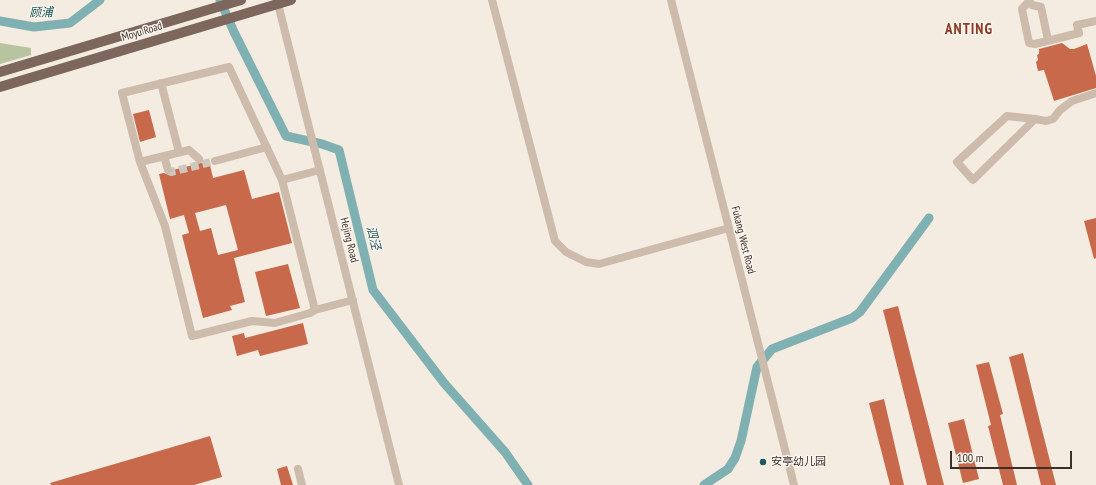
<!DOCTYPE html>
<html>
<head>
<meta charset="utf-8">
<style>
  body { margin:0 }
  #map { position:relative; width:1096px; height:485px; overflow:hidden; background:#f4ebe1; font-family:"PT Sans Narrow",sans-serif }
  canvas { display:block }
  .scale { position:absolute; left:950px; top:451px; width:122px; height:18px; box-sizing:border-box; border:2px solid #3b302b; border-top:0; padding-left:5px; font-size:12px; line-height:14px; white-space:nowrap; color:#3b302b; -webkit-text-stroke:3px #fbf5ee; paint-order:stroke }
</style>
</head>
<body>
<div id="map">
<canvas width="1096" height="485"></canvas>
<div class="scale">100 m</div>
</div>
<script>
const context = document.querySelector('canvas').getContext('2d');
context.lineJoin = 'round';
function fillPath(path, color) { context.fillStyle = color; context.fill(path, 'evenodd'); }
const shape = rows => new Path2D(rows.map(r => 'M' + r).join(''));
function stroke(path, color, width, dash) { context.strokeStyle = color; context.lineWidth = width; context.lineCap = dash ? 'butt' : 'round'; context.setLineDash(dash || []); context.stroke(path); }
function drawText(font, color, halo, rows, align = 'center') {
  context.font = font + ' "PT Sans Narrow","Noto Sans SC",sans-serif'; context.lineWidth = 3; context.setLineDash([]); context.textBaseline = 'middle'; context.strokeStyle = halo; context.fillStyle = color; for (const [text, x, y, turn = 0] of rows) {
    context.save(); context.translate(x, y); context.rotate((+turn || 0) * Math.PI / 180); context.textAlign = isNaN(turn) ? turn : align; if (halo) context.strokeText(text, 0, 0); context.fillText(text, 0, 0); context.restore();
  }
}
const green = shape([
  [0,43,31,48,31,55,0,64]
]);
const canal = shape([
  [220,0,234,32,286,136,322,144,339,150,373,290,444,383,505,452,528,485],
  [0,21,34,27,70,23,100,0],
  [704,485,728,469,735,458,741,441,757,367,772,349,852,318,860,312,929,218]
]);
const building = shape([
  [1062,43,1070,49,1074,49,1087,44,1096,76,1096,88,1054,101,1044,70,1038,71,1036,62,1038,60,1037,55,1039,54,1039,49],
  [149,110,156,137,140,142,133,114],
  [209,161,213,178,244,170,252,199,279,192,292,243,234,258,245,302,230,306,232,310,203,318,182,235,189,233,184,215,170,219,159,174,164,173,169,175,172,174,173,170],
  [226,205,238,250,218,255,211,228,200,231,195,213],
  [1096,218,1096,258,1094,259,1084,221],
  [288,264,300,308,266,316,255,272],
  [898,306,919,388,944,485,927,485,883,310],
  [303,323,308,344,260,356,258,350,237,356,232,336,244,333,245,338],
  [1023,353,1036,406,1056,485,1041,485,1009,357],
  [989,362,1003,414,1000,415,1017,485,1003,485,988,426,991,425,976,365],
  [884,399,904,485,890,485,869,403],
  [964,419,979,479,963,483,948,423],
  [210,436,222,477,194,485,51,485,50,483],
  [287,466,293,485,281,485,277,469]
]);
const minorTunnel = shape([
  [168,170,171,172,215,161]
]);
const minor = shape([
  [277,0,399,485],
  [492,0,555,241,566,252,586,262,599,264,729,228],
  [671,0,794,485],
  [1048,40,1041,7,1032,5,1029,1,1022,9,1029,43,1035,44,1079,33,1077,25,1096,21],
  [161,83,179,152],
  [1035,119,973,180,957,162,1007,116,1035,119,1046,121,1053,119,1060,110,1072,101,1096,93],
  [164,156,168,170],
  [215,161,267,147],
  [140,162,189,150,199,159],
  [282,180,320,170],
  [315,310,282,180,229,67,122,93,140,162,165,226,192,336,252,321,275,323,310,313,315,310,353,300],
  [298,469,302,485]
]);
const major = shape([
  [0,72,241,0],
  [0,87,291,0]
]);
const markers = [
  [763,462,4,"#1f5a5e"]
];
const streetNames = [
  ["Moyu Road",142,32,-17],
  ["Hejing Road",349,240,76],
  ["Fukang West Road",743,240,76]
];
const poiNames = [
  ["安亭幼儿园",771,462]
];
const waterNames = [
  ["顾浦",41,13,-2],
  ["泗泾",373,238,76]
];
const districtNames = [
  ["ANTING",969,30]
];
fillPath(green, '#b8c4a0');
stroke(canal, '#7fb0b2', 9);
fillPath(building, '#c8694b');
stroke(minorTunnel, '#cfc6bd', 8, [8, 4]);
stroke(minor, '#cdbbac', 8);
stroke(major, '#7d675c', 10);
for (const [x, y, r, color] of markers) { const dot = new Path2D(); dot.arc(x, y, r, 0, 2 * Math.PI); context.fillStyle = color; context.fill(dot); stroke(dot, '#fbf5ee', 1.5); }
drawText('11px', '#3b302b', '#fbf5ee', streetNames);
drawText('11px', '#3b302b', '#fbf5ee', poiNames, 'left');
drawText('italic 12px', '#1f5a5e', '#fbf5ee', waterNames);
context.letterSpacing = '1px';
drawText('bold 15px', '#8c3b22', '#fbf5ee', districtNames);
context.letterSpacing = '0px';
</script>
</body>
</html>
